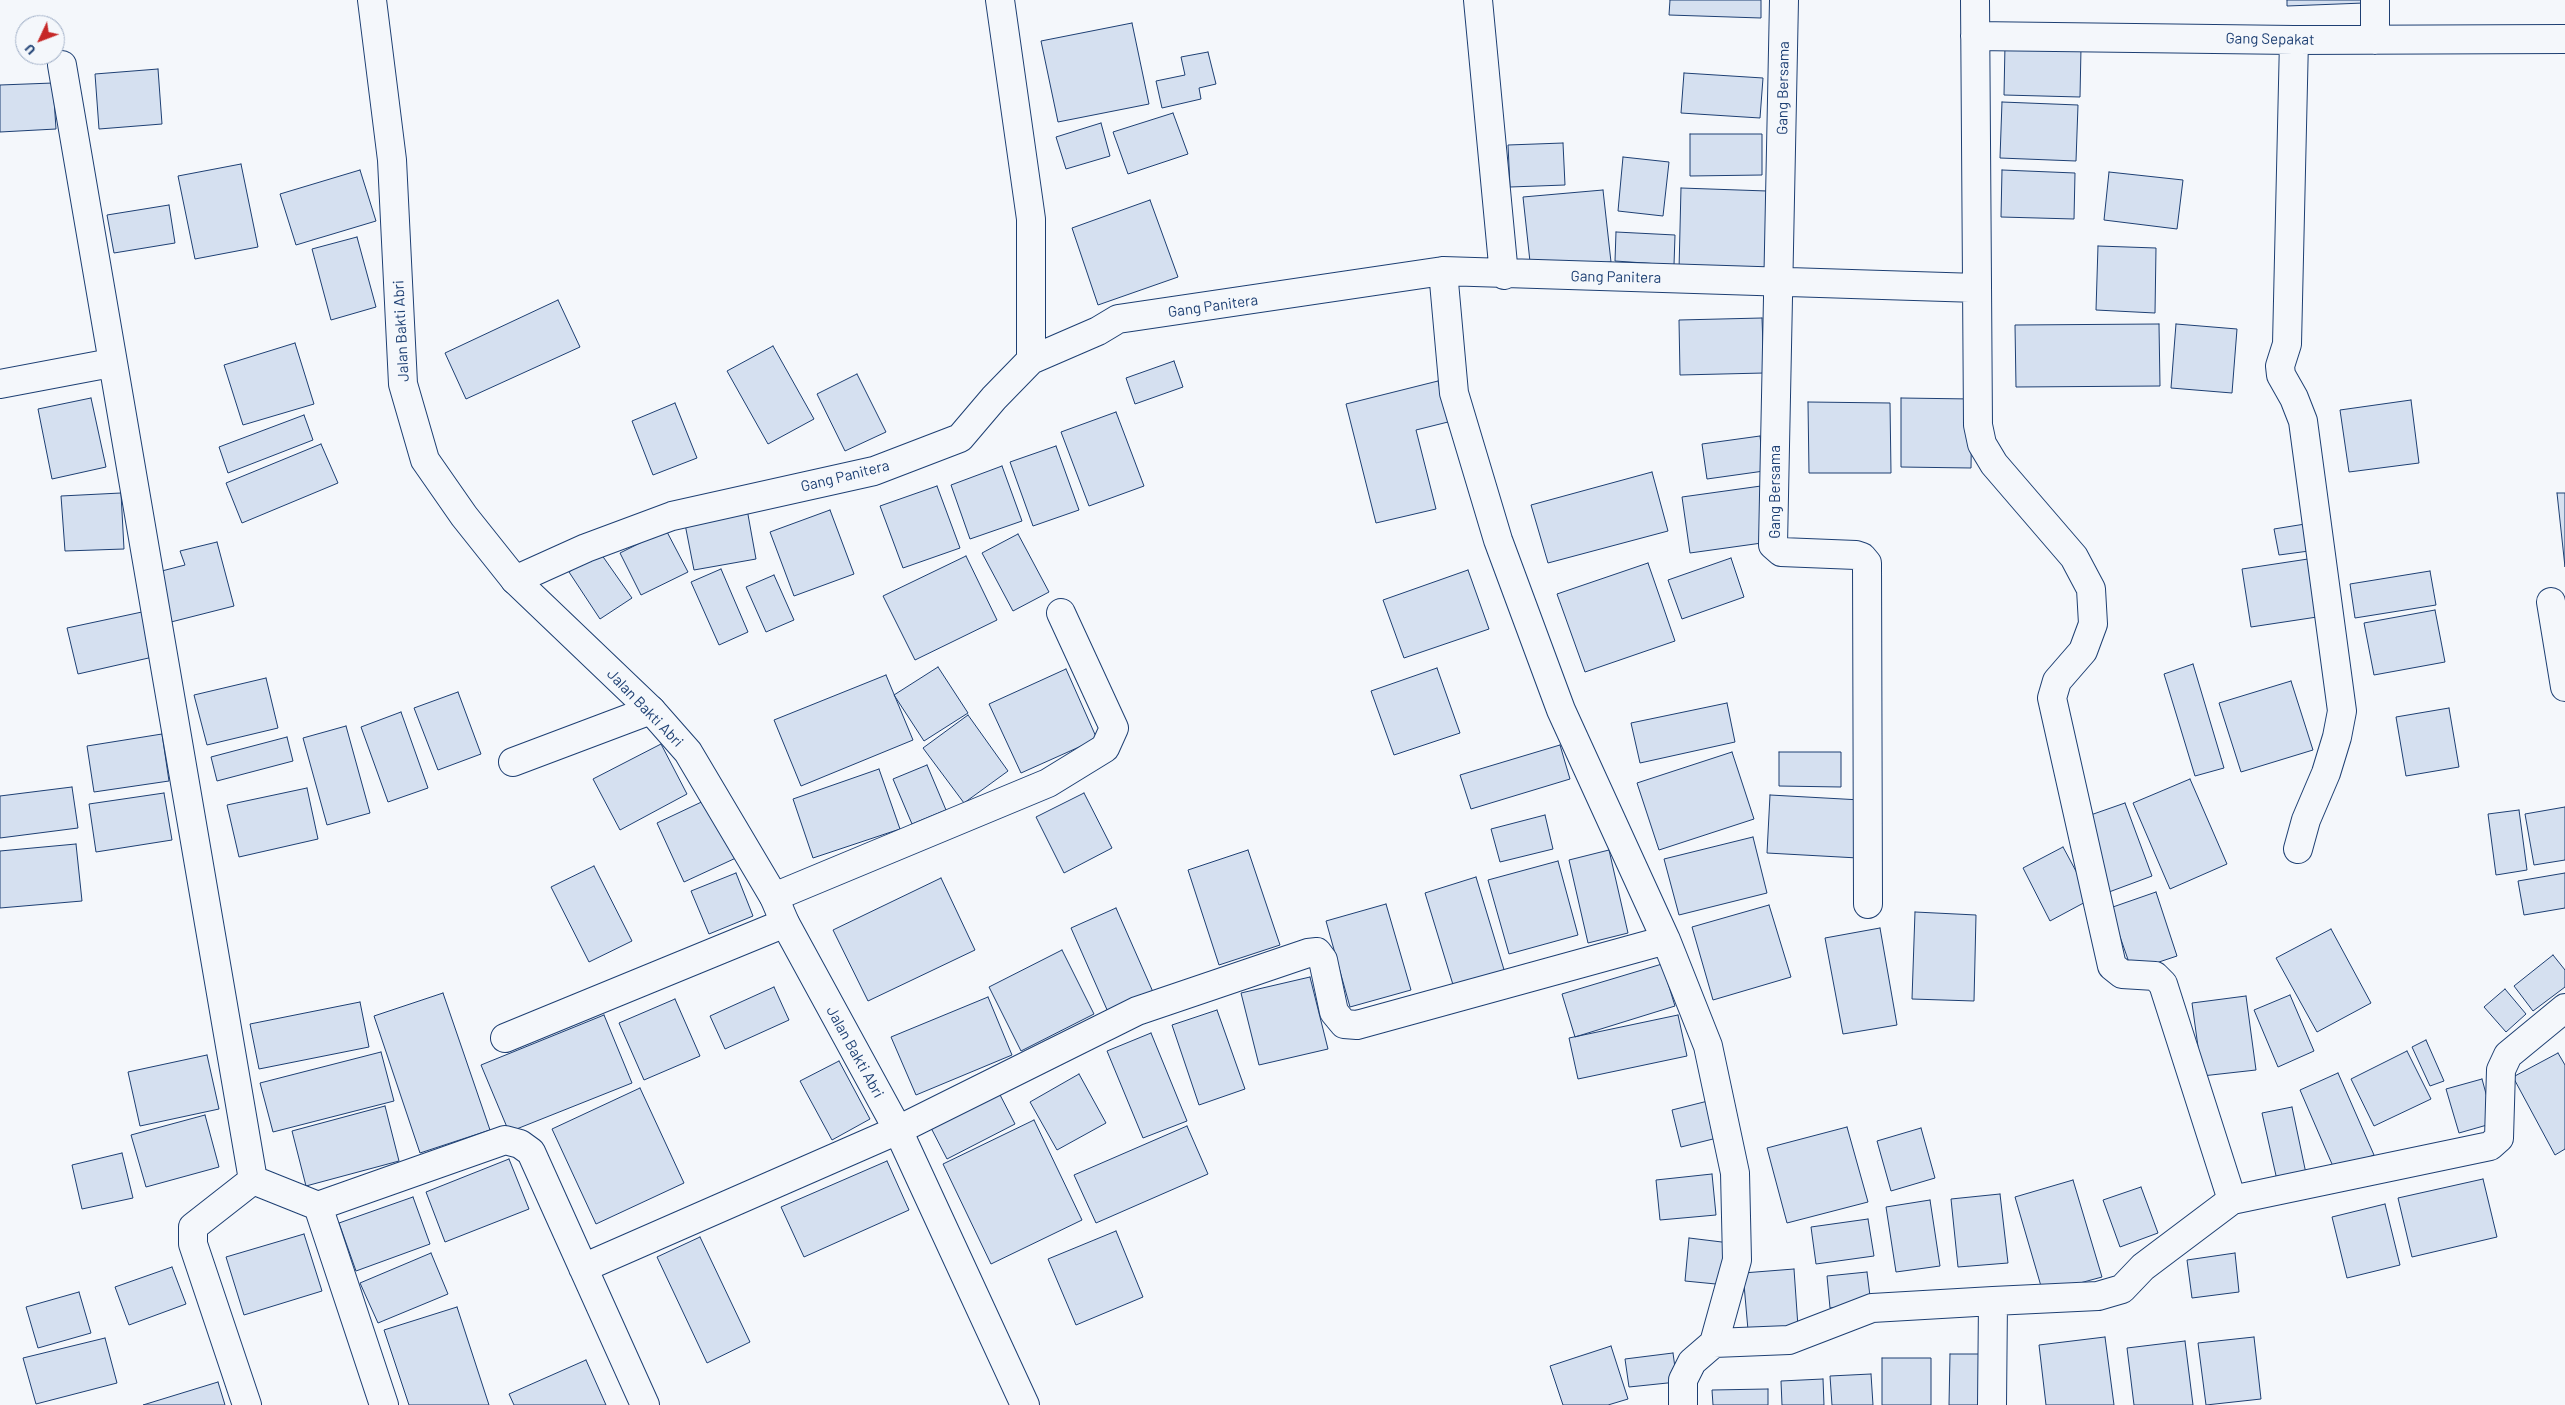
<!DOCTYPE html>
<html>
<head>
<meta charset="utf-8">
<style>
  body { margin:0 }
  #map { position:relative; width:2565px; height:1405px; overflow:hidden; background:#f4f7fb; font-family:Barlow,sans-serif }
  canvas { display:block }
  .north { position:absolute; left:15px; top:15px; width:50px; height:50px; box-sizing:border-box; background:#f4f7fb; border:1px solid #9eadc5; border-radius:50%; rotate:227deg; font-size:14px; font-weight:700; line-height:20px; text-align:center; color:#1d3f73 }
  .north::after { content:''; display:block; margin:auto; width:18px; height:22px; background:#c62828; clip-path:polygon(50% 0,100% 100%,50% 72%,0 100%) }
</style>
</head>
<body>
<div id="map">
<canvas width="2565" height="1405"></canvas>
<div class="north">U</div>
</div>
<script>
const context = document.querySelector('canvas').getContext('2d');
context.lineJoin = 'round';
function fillPath(path, color) { context.fillStyle = color; context.fill(path, 'evenodd'); }
const shape = rows => new Path2D(rows.map(r => 'M' + r).join(''));
function stroke(path, color, width, dash) { context.strokeStyle = color; context.lineWidth = width; context.lineCap = dash ? 'butt' : 'round'; context.setLineDash(dash || []); context.stroke(path); }
function drawText(font, color, halo, rows, align = 'center') {
  context.font = font + ' Barlow,sans-serif'; context.lineWidth = 4; context.setLineDash([]); context.textBaseline = 'middle'; context.strokeStyle = halo; context.fillStyle = color; for (const [text, x, y, turn = 0] of rows) {
    context.save(); context.translate(x, y); context.rotate((+turn || 0) * Math.PI / 180); context.textAlign = isNaN(turn) ? turn : align; if (halo) context.strokeText(text, 0, 0); context.fillText(text, 0, 0); context.restore();
  }
}
const building = shape([
  [1670,0,1761,0,1761,18,1669,15,1670,0],
  [2287,0,2364,0,2364,3,2287,6,2287,0],
  [1132,23,1149,104,1058,122,1041,41,1132,23],
  [2005,45,2081,48,2080,97,2004,95,2005,45],
  [1208,52,1216,84,1199,88,1201,99,1162,108,1156,81,1185,75,1181,57,1208,52],
  [158,69,162,124,99,129,95,74,158,69],
  [1684,73,1763,78,1760,118,1681,113,1684,73],
  [53,83,56,129,0,132,0,85,53,83],
  [2002,102,2078,105,2076,161,2000,158,2002,102],
  [1173,113,1188,154,1128,174,1113,132,1173,113],
  [1101,123,1110,156,1066,169,1056,137,1101,123],
  [1690,134,1762,134,1762,175,1690,176,1690,134],
  [1563,143,1565,185,1510,187,1508,145,1563,143],
  [1623,157,1669,162,1663,216,1618,211,1623,157],
  [241,164,258,247,195,259,178,176,241,164],
  [360,170,376,221,296,245,280,194,360,170],
  [2002,170,2075,173,2074,219,2001,217,2002,170],
  [2109,172,2183,180,2177,229,2104,220,2109,172],
  [1681,188,1767,191,1765,274,1679,270,1681,188],
  [1603,190,1611,262,1531,271,1523,197,1603,190],
  [1150,200,1178,277,1098,305,1072,228,1150,200],
  [169,205,175,243,114,253,107,215,169,205],
  [1616,232,1675,235,1674,265,1615,261,1616,232],
  [357,237,376,307,331,320,312,249,357,237],
  [2098,246,2156,248,2155,313,2096,310,2098,246],
  [558,300,580,347,466,399,445,353,558,300],
  [1762,318,1764,373,1680,375,1679,320,1762,318],
  [2159,324,2160,386,2016,387,2015,325,2159,324],
  [2176,324,2237,329,2232,393,2171,388,2176,324],
  [295,343,314,404,243,425,224,365,295,343],
  [773,346,814,419,768,444,727,371,773,346],
  [1174,361,1183,387,1135,404,1126,378,1174,361],
  [857,374,886,432,845,451,817,394,857,374],
  [1438,381,1448,422,1416,430,1436,509,1376,523,1346,404,1438,381],
  [91,398,106,467,52,479,38,409,91,398],
  [1901,398,1972,399,1971,468,1901,467,1901,398],
  [2411,400,2419,463,2349,472,2340,410,2411,400],
  [1808,402,1890,403,1891,473,1809,473,1808,402],
  [675,403,697,458,653,475,632,421,675,403],
  [1116,412,1144,486,1089,506,1061,432,1116,412],
  [304,415,313,440,228,473,219,447,304,415],
  [1760,436,1764,471,1707,479,1702,444,1760,436],
  [321,444,338,483,242,523,226,483,321,444],
  [1056,446,1079,510,1033,526,1010,462,1056,446],
  [1002,466,1022,521,970,539,951,485,1002,466],
  [1652,472,1668,531,1548,563,1531,505,1652,472],
  [937,486,960,548,903,568,880,506,937,486],
  [1761,486,1769,542,1690,553,1682,497,1761,486],
  [121,493,124,549,65,551,61,496,121,493],
  [2557,493,2565,493,2565,567,2557,493],
  [747,509,756,559,694,570,684,519,747,509],
  [830,510,854,574,794,596,770,532,830,510],
  [2305,524,2309,551,2279,555,2274,529,2305,524],
  [666,530,688,572,641,595,620,553,666,530],
  [1018,534,1049,592,1013,611,982,553,1018,534],
  [217,542,234,606,171,622,158,572,185,565,180,551,217,542],
  [599,551,632,598,600,619,569,572,599,551],
  [966,556,997,620,915,660,883,596,966,556],
  [1731,558,1744,597,1682,619,1668,580,1731,558],
  [2308,559,2317,617,2251,627,2242,569,2308,559],
  [1648,563,1675,641,1585,672,1557,594,1648,563],
  [721,569,748,632,719,645,691,582,721,569],
  [1468,570,1489,629,1404,658,1383,600,1468,570],
  [2430,571,2436,605,2355,618,2350,584,2430,571],
  [774,575,794,620,766,632,746,587,774,575],
  [2435,610,2445,662,2374,675,2364,623,2435,610],
  [142,612,153,657,78,674,67,628,142,612],
  [2193,664,2224,768,2195,776,2164,674,2193,664],
  [938,667,968,713,924,741,894,695,938,667],
  [1437,668,1460,733,1394,755,1371,691,1437,668],
  [1066,669,1097,739,1021,773,989,704,1066,669],
  [886,675,913,740,801,786,774,720,886,675],
  [266,678,278,728,207,745,194,695,266,678],
  [2291,681,2313,750,2241,772,2219,703,2291,681],
  [458,692,481,754,438,770,414,708,458,692],
  [1727,703,1735,742,1640,763,1631,723,1727,703],
  [2449,708,2459,767,2406,776,2396,717,2449,708],
  [401,712,428,788,388,802,361,727,401,712],
  [968,715,1008,771,964,803,923,748,968,715],
  [346,726,370,813,327,825,303,738,346,726],
  [162,734,169,781,94,792,87,746,162,734],
  [287,737,293,761,217,781,211,757,287,737],
  [661,744,687,794,620,830,593,779,661,744],
  [1560,745,1570,779,1471,809,1460,775,1560,745],
  [1732,752,1754,819,1659,850,1637,783,1732,752],
  [1779,752,1841,752,1841,787,1779,786,1779,752],
  [927,765,946,810,912,824,893,779,927,765],
  [879,769,900,829,813,858,793,799,879,769],
  [2190,779,2227,864,2170,889,2133,803,2190,779],
  [72,787,78,828,0,838,0,796,72,787],
  [307,788,318,839,239,857,227,805,307,788],
  [164,793,172,840,96,852,89,804,164,793],
  [1084,793,1112,848,1064,873,1036,817,1084,793],
  [1770,795,1861,800,1858,858,1767,853,1770,795],
  [710,798,738,857,684,882,657,823,710,798],
  [2125,803,2152,876,2109,892,2082,818,2125,803],
  [2565,807,2565,860,2534,865,2525,814,2565,807],
  [2519,810,2527,870,2496,875,2488,814,2519,810],
  [1545,815,1553,849,1500,862,1491,829,1545,815],
  [1753,837,1767,893,1679,915,1664,859,1753,837],
  [76,844,82,901,0,908,0,851,76,844],
  [2063,847,2091,899,2050,921,2023,868,2063,847],
  [1248,850,1280,945,1219,965,1188,870,1248,850],
  [1609,850,1628,933,1588,943,1569,860,1609,850],
  [1558,861,1578,935,1509,954,1488,880,1558,861],
  [594,866,632,941,589,962,551,887,594,866],
  [736,873,753,916,709,934,691,891,736,873],
  [2565,873,2565,908,2524,915,2518,881,2565,873],
  [1476,877,1505,973,1454,988,1425,893,1476,877],
  [941,878,975,950,868,1001,833,930,941,878],
  [2156,892,2177,956,2132,971,2110,908,2156,892],
  [1386,904,1411,990,1350,1007,1326,921,1386,904],
  [1769,905,1791,977,1713,1000,1692,927,1769,905],
  [1116,908,1153,992,1108,1012,1071,928,1116,908],
  [1915,912,1976,915,1974,1001,1912,999,1915,912],
  [1880,928,1897,1025,1843,1034,1825,938,1880,928],
  [2331,929,2371,1003,2317,1032,2276,958,2331,929],
  [1062,950,1094,1014,1021,1051,989,987,1062,950],
  [2553,955,2565,970,2565,987,2533,1011,2514,986,2553,955],
  [1662,964,1675,1006,1575,1037,1562,994,1662,964],
  [1310,977,1328,1049,1259,1065,1241,993,1310,977],
  [774,987,789,1020,725,1049,710,1016,774,987],
  [2505,989,2526,1014,2506,1032,2484,1007,2505,989],
  [443,993,490,1130,420,1153,374,1016,443,993],
  [2290,995,2314,1051,2278,1067,2254,1010,2290,995],
  [2246,996,2256,1070,2202,1076,2192,1003,2246,996],
  [988,997,1012,1055,916,1095,891,1037,988,997],
  [675,999,700,1056,644,1080,619,1023,675,999],
  [360,1002,369,1047,259,1069,250,1024,360,1002],
  [1217,1010,1245,1089,1199,1105,1172,1025,1217,1010],
  [604,1015,632,1083,509,1132,481,1065,604,1015],
  [1678,1015,1687,1056,1578,1079,1569,1038,1678,1015],
  [1151,1033,1187,1121,1143,1138,1107,1051,1151,1033],
  [2426,1040,2444,1081,2430,1086,2412,1047,2426,1040],
  [2407,1051,2431,1099,2374,1126,2351,1079,2407,1051],
  [381,1052,394,1101,273,1132,260,1083,381,1052],
  [2558,1053,2565,1065,2565,1149,2555,1155,2513,1077,2558,1053],
  [207,1055,219,1109,140,1126,128,1072,207,1055],
  [839,1061,870,1119,832,1140,800,1081,839,1061],
  [2338,1073,2374,1155,2335,1171,2300,1090,2338,1073],
  [1079,1074,1106,1123,1057,1150,1030,1102,1079,1074],
  [2482,1079,2494,1123,2459,1133,2446,1089,2482,1079],
  [640,1088,684,1183,596,1224,552,1129,640,1088],
  [997,1089,1015,1124,947,1159,929,1124,997,1089],
  [1708,1101,1717,1138,1681,1147,1672,1110,1708,1101],
  [385,1106,399,1161,306,1186,292,1131,385,1106],
  [2292,1107,2308,1183,2279,1189,2262,1113,2292,1107],
  [205,1115,219,1167,146,1187,131,1135,205,1115],
  [1034,1120,1082,1220,991,1264,943,1164,1034,1120],
  [1187,1126,1208,1174,1096,1223,1074,1175,1187,1126],
  [1847,1127,1868,1202,1787,1223,1767,1148,1847,1127],
  [1921,1128,1935,1178,1891,1191,1877,1141,1921,1128],
  [122,1153,133,1198,82,1209,72,1165,122,1153],
  [509,1159,529,1209,445,1242,426,1192,509,1159],
  [887,1161,909,1210,804,1257,781,1207,887,1161],
  [1712,1174,1716,1215,1660,1220,1656,1180,1712,1174],
  [2483,1179,2497,1237,2412,1257,2398,1198,2483,1179],
  [2073,1180,2102,1277,2043,1293,2015,1197,2073,1180],
  [2141,1187,2158,1233,2120,1247,2103,1200,2141,1187],
  [2000,1194,2008,1263,1958,1267,1951,1199,2000,1194],
  [413,1197,430,1244,356,1271,339,1223,413,1197],
  [1930,1200,1940,1266,1896,1272,1886,1207,1930,1200],
  [2385,1204,2400,1265,2347,1278,2332,1217,2385,1204],
  [1868,1219,1874,1256,1816,1264,1811,1227,1868,1219],
  [1116,1231,1143,1297,1076,1325,1048,1259,1116,1231],
  [304,1234,322,1291,244,1315,226,1257,304,1234],
  [700,1237,750,1342,707,1363,657,1257,700,1237],
  [1689,1238,1730,1243,1726,1285,1685,1281,1689,1238],
  [431,1253,448,1294,378,1323,360,1283,431,1253],
  [2235,1253,2239,1292,2192,1298,2187,1260,2235,1253],
  [172,1267,186,1304,129,1325,115,1287,172,1267],
  [1794,1269,1798,1327,1748,1330,1743,1273,1794,1269],
  [1867,1272,1871,1304,1830,1308,1827,1276,1867,1272],
  [79,1292,91,1333,38,1348,26,1307,79,1292],
  [457,1307,489,1405,409,1405,384,1330,457,1307],
  [2105,1337,2114,1405,2046,1405,2039,1345,2105,1337],
  [2254,1337,2261,1399,2206,1405,2198,1343,2254,1337],
  [105,1338,117,1383,36,1404,23,1358,105,1338],
  [2185,1341,2193,1405,2134,1405,2127,1348,2185,1341],
  [1611,1346,1628,1399,1608,1405,1563,1405,1550,1366,1611,1346],
  [1673,1353,1677,1382,1629,1387,1625,1359,1673,1353],
  [1950,1354,1981,1354,1980,1405,1949,1405,1950,1354],
  [1882,1358,1931,1358,1931,1405,1882,1405,1882,1358],
  [586,1360,606,1405,514,1405,509,1394,586,1360],
  [1871,1374,1873,1405,1832,1405,1830,1376,1871,1374],
  [1823,1379,1824,1405,1782,1405,1781,1381,1823,1379],
  [218,1382,225,1405,143,1405,218,1382],
  [1768,1389,1768,1405,1713,1405,1712,1390,1768,1389]
]);
const minor = shape([
  [1000,0,1031,219,1031,360],
  [1478,0,1504,275],
  [1784,0,1773,545,1781,552,1856,555,1862,557,1867,563,1868,904],
  [1975,0,1978,425,1982,444,1994,464,2074,557,2091,589,2093,624,2083,651,2057,681,2052,698,2112,966,2122,974,2155,976,2163,984,2232,1200],
  [2375,0,2375,40],
  [1975,36,2294,40,2565,39],
  [2294,40,2287,344,2280,366,2281,375,2294,398,2303,421,2342,711,2337,737,2326,773,2306,820,2298,849],
  [62,65,253,1180,318,1206,505,1140,520,1144,531,1152,645,1405],
  [1443,271,1454,393,1498,540,1561,710,1666,940,1708,1046,1735,1173,1737,1260,1714,1343,1692,1362,1683,1380,1683,1405],
  [0,384,111,363],
  [515,580,586,548,672,516,874,471,960,438,994,398,1031,360,1098,331,1118,319,1443,271,1977,288],
  [2551,602,2565,687],
  [513,762,651,710],
  [774,897,1048,783,1105,748,1114,728,1061,613],
  [505,1038,785,923],
  [318,1206,384,1405],
  [583,1268,898,1130,1137,1011,1308,953,1317,952,1323,960,1334,1012,1344,1024,1357,1025,1666,940],
  [1714,1343,1789,1340,1872,1308,1993,1301],
  [247,1405,193,1244,193,1227,253,1180],
  [1992,1405,1993,1301,2098,1296,2122,1289,2143,1267,2232,1200,2490,1146,2499,1138,2501,1070,2508,1055,2565,1008]
]);
const tertiary = shape([
  [372,0,392,160,403,384,425,460,464,516,515,580,651,710,688,752,774,897,785,923,898,1130,1025,1405]
]);
const streetNames = [
  ["Gang Sepakat",2270,39,1],
  ["Gang Bersama",1783,88,-89],
  ["Gang Panitera",1616,277,1],
  ["Gang Panitera",1213,306,-8],
  ["Jalan Bakti Abri",401,331,-93],
  ["Gang Panitera",845,476,-14],
  ["Gang Bersama",1775,492,-90],
  ["Jalan Bakti Abri",645,708,46],
  ["Jalan Bakti Abri",855,1052,61]
];
fillPath(building, '#d5e0f0');
stroke(building, '#1d3f73', 1);
stroke(minor, '#1d3f73', 30);
stroke(tertiary, '#1d3f73', 30);
stroke(minor, '#f4f7fb', 28);
stroke(tertiary, '#f4f7fb', 28);
drawText('15px', '#1d3f73', '#f4f7fb', streetNames);
</script>
</body>
</html>
